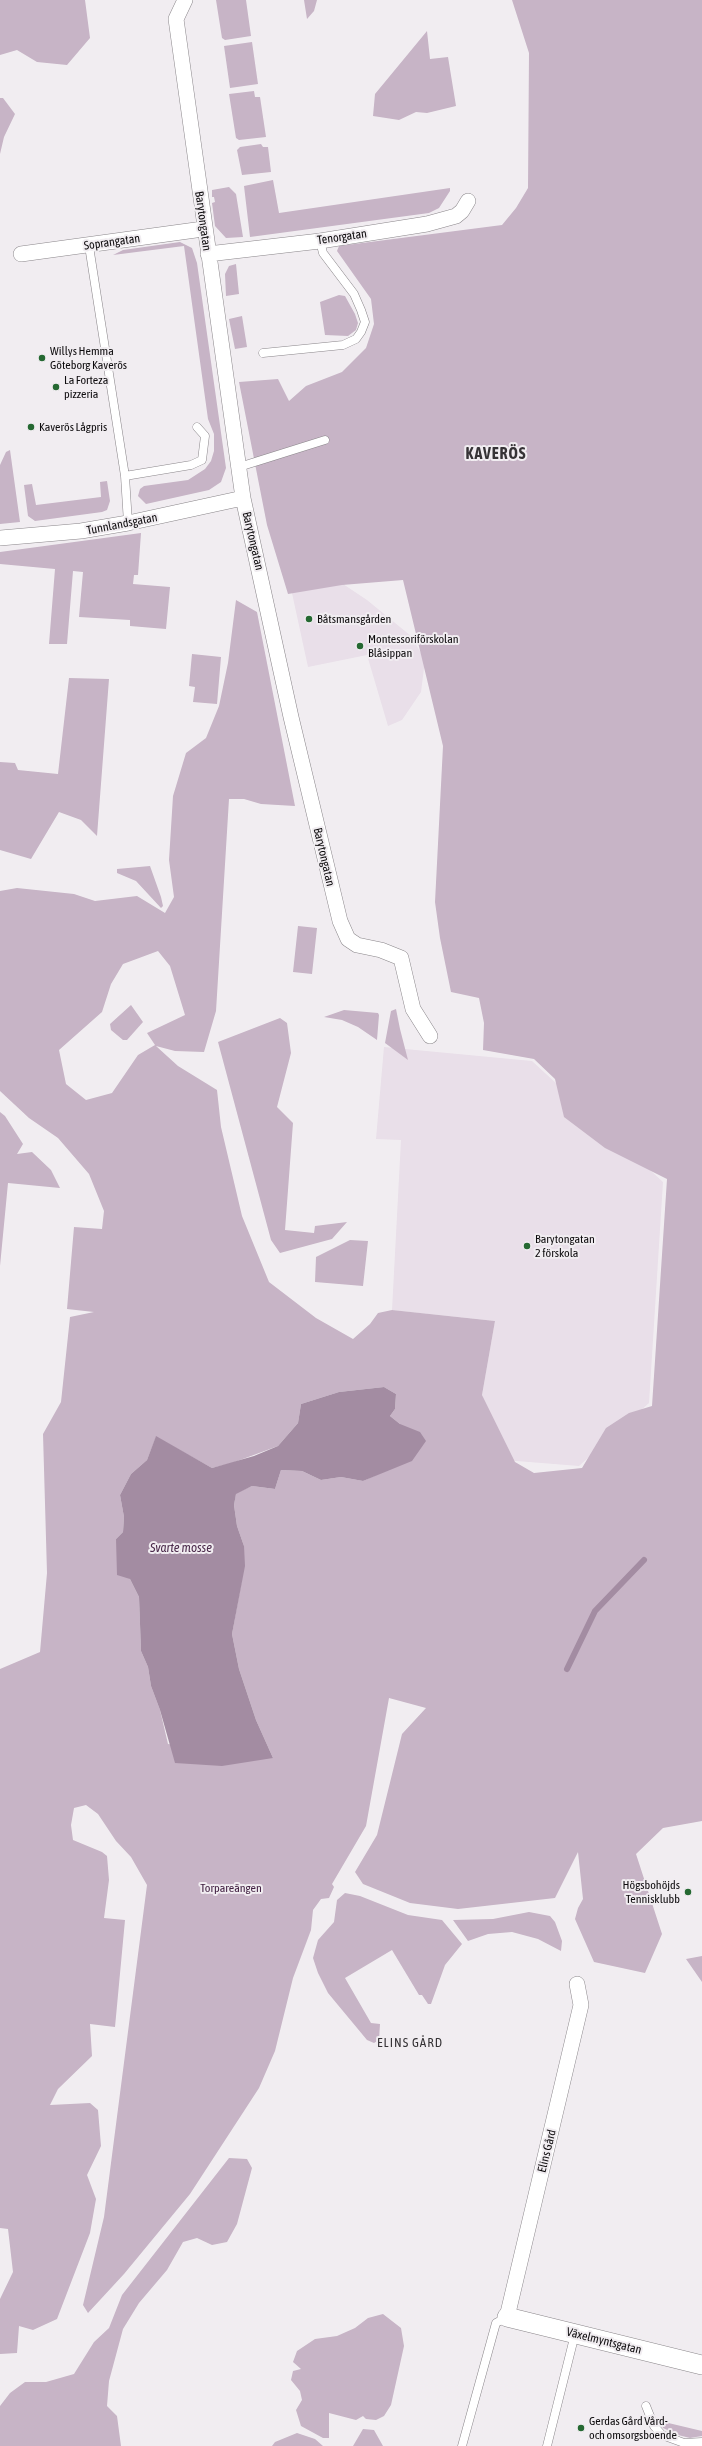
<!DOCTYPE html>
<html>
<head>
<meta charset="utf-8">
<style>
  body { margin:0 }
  canvas { display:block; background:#f1edf1 }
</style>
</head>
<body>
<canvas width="702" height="2446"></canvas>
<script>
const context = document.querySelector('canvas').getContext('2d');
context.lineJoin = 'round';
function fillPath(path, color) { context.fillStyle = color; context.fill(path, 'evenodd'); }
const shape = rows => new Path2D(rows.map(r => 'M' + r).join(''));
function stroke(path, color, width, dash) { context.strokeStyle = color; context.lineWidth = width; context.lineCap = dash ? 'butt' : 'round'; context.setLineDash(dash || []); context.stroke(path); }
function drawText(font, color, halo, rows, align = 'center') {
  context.font = font + ' "Asap Condensed",sans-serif'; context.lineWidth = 4; context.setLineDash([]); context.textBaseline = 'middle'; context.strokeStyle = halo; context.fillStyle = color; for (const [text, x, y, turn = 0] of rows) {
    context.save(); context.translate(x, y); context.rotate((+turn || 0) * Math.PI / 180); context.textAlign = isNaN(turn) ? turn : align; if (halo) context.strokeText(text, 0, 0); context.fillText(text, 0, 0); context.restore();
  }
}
const built = shape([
  [287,570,337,580,367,600,411,636,425,660,421,692,402,720,388,726,367,655,308,667],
  [384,1047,532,1061,663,1182,649,1403,579,1466,504,1460,482,1395,495,1321,392,1310,401,1140,376,1139]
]);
const green = shape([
  [0,0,85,0,90,38,67,65,37,62,17,50,0,55],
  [216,0,246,0,251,36,225,40,222,38],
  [304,0,317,0,314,11,307,19],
  [512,0,702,0,702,1821,663,1828,636,1854,662,1934,645,1973,594,1962,575,1919,578,1908,583,1899,578,1852,555,1898,458,1909,410,1903,363,1884,355,1872,377,1835,402,1734,426,1708,389,1698,366,1826,332,1884,334,1887,329,1898,321,1899,313,1910,311,1930,293,1978,275,2051,259,2088,190,2194,124,2274,88,2313,83,2305,104,2217,147,1885,131,1857,116,1841,98,1814,86,1805,74,1808,71,1825,73,1840,102,1852,107,1856,109,1880,104,1918,125,1920,115,2027,90,2024,92,2056,58,2089,50,2105,90,2103,98,2110,101,2146,87,2175,96,2199,90,2233,57,2319,33,2330,19,2326,17,2353,0,2354,0,2299,13,2272,8,2229,0,2228,0,1669,40,1652,47,1573,43,1434,61,1402,70,1317,94,1312,67,1309,74,1227,102,1229,104,1211,89,1174,58,1138,29,1118,0,1091,0,891,17,888,74,894,95,901,137,896,165,913,174,897,169,860,173,796,186,753,206,738,219,706,228,663,236,600,257,612,295,806,261,804,244,799,229,799,216,1011,204,1052,175,1051,156,1046,178,1066,217,1090,221,1127,242,1216,269,1282,316,1318,353,1339,370,1324,378,1313,392,1310,495,1321,482,1395,515,1462,534,1473,582,1468,606,1428,629,1413,652,1406,667,1179,605,1148,564,1117,555,1079,534,1059,483,1050,484,1023,479,998,451,992,440,938,435,902,443,746,403,580,342,585,288,594,267,525,239,382,278,379,289,401,306,386,342,372,366,348,374,324,371,299,337,251,339,246,502,225,516,208,528,188,529,53],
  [158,951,170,966,185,1015,147,1033,155,1045,138,1055,112,1093,86,1100,66,1084,59,1050,102,1012,111,984,123,964],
  [384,1387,396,1394,395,1409,390,1416,400,1424,385,1471,363,1481,341,1477,321,1480,302,1471,281,1470,275,1489,252,1486,236,1493,234,1505,237,1526,244,1546,242,1579,232,1634,239,1669,256,1720,273,1758,168,1744,160,1710,151,1686,148,1667,141,1651,139,1597,130,1579,116,1539,123,1532,124,1517,120,1495,131,1474,147,1460,156,1437,212,1468,232,1463,278,1446,298,1423,301,1404,339,1392],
  [427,31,430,59,448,57,456,106,427,113,416,112,399,120,373,116,375,94],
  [252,42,258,84,230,88,224,46],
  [254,91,255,97,260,97,266,137,239,140,236,138,229,94],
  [0,98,3,98,15,114,4,137,0,154],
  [261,144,263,147,268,147,271,172,242,175,237,150,240,147],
  [273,180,279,213,450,188,450,191,439,208,429,213,250,237,244,186],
  [229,187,236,194,243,237,226,238,215,226,212,203,215,202,214,197,212,197,212,190],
  [180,242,192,248,197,263,226,468,221,482,209,490,146,504,138,496,140,489,144,486,188,480,205,469,211,461,214,451,214,434,208,419,184,246,113,255,123,250],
  [236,264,239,294,226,296,225,274,229,266],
  [339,295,345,296,355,314,358,323,356,330,348,336,325,335,320,302],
  [242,316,247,347,235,349,229,319],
  [10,450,20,522,0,524,0,465,6,452],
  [107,481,110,501,107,510,102,512,35,521,28,516,24,485,32,484,36,505,101,497,100,482],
  [141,533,138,575,134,575,133,584,170,587,166,629,130,626,130,620,79,617,83,572,73,571,67,644,49,644,55,569,0,564,0,552],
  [192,654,221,657,217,704,193,702,195,687,189,686],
  [69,678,109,679,97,836,81,820,59,812,31,859,0,850,0,762,15,763,18,770,58,774],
  [150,866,161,897,163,906,161,908,136,881,117,873,117,869],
  [298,926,317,928,312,974,293,972],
  [131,1005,143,1022,127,1040,123,1040,111,1030,110,1024],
  [396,1009,400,1029,408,1060,385,1043,391,1011],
  [344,1010,378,1013,379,1015,377,1040,358,1027,342,1020,324,1017],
  [280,1018,287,1023,291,1053,277,1107,293,1123,285,1230,314,1233,315,1226,347,1222,332,1239,280,1253,271,1240,218,1042],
  [0,1112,5,1116,23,1144,17,1154,32,1152,51,1170,60,1188,8,1183,0,1266],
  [350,1240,368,1241,363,1286,315,1282,316,1257],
  [345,1893,360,1896,408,1915,442,1920,462,1944,445,1965,431,2004,428,2004,422,1995,419,1995,392,1950,345,1978,371,2023,380,2024,379,2040,374,2043,367,2040,328,1993,318,1973,313,1958,318,1940,334,1922,337,1900],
  [529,1912,550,1916,555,1922,562,1941,561,1951,538,1939,512,1932,488,1934,468,1941,453,1920,493,1919],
  [702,1956,702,1982,686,1959],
  [229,2158,247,2159,252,2168,237,2224,227,2242,212,2245,197,2238,183,2242,167,2270,139,2303,123,2329,109,2381,107,2406,117,2416,121,2446,0,2446,0,2406,10,2393,25,2382,46,2382,74,2374,94,2342,109,2328,122,2295],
  [383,2314,401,2328,404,2346,391,2405,384,2416,376,2420,366,2419,363,2416,356,2420,329,2413,329,2438,323,2438,301,2426,296,2410,302,2400,300,2391,291,2380,293,2371,301,2369,293,2362,297,2351,315,2339,337,2336,355,2328,368,2318],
  [660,2421,702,2431,702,2436,690,2438,678,2435,663,2428],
  [363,2429,374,2430,383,2446,353,2446],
  [297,2433,315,2439,323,2446,272,2446,275,2442]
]);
const water = shape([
  [384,1387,396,1394,395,1409,390,1416,400,1424,420,1432,426,1441,412,1461,363,1481,341,1477,321,1480,302,1471,281,1470,275,1489,252,1486,236,1494,234,1505,237,1526,244,1546,245,1566,232,1634,239,1669,256,1720,273,1758,222,1766,175,1763,160,1710,151,1686,148,1667,141,1651,139,1597,130,1579,117,1575,116,1539,123,1532,124,1517,120,1495,131,1474,147,1460,156,1436,212,1468,254,1456,278,1446,298,1423,301,1404,339,1392]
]);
const stream = shape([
  [567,1669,595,1611,644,1560]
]);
const service = shape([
  [89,246,125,476,128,523],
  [263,353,343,345,356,339,361,332,365,322,361,310,354,294,323,253,320,241],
  [239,467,325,440],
  [125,476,191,465,202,460,205,436,197,427],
  [646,2406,654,2426,662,2435,684,2443,702,2442],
  [462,2446,496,2323,507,2317],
  [547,2446,575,2334]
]);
const minor = shape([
  [185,0,176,19,243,498,291,717,340,921,348,939,357,945,381,950,401,958,413,1009,430,1036],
  [21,254,203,229],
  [208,254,320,241,427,224,456,216,462,211,468,201],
  [0,538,81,531,128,523,243,498],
  [507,2317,581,2005,577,1984]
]);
const tertiary = shape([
  [507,2317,702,2365]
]);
const markers = [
  [42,358,4,"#256832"],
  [56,387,4,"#256832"],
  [31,427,4,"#256832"],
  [309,619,4,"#256832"],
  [360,646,4,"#256832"],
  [527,1246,4,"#256832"],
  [688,1892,4,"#256832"],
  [581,2428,4,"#256832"]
];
const streetNames = [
  ["Barytongatan",203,221,82],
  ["Tenorgatan",342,237,-8],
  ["Soprangatan",112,242,-8],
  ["Tunnlandsgatan",122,524,-11],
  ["Barytongatan",253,541,77],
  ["Barytongatan",324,857,77],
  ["Elins Gård",547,2151,-76],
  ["Växelmyntsgatan",604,2341,14]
];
const poiNames = [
  ["Willys Hemma",50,351],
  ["Göteborg Kaverös",50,365],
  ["La Forteza",64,380],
  ["pizzeria",64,394],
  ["Kaverös Lågpris",39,427],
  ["Båtsmansgården",317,619],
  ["Montessoriförskolan",368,639],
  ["Blåsippan",368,653],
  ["Barytongatan",535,1239],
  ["2 förskola",535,1253],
  ["Högsbohöjds",680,1885,"right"],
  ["Tennisklubb",680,1899,"right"],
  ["Gerdas Gård Vård-",589,2421],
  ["och omsorgsboende",589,2435]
];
const parkNames = [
  ["Torpareängen",231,1888]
];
const waterNames = [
  ["Svarte mosse",181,1548]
];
const neighbourhoodNames = [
  ["ELINS GÅRD",410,2043]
];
const districtNames = [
  ["KAVERÖS",496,454]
];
fillPath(built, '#e9dfe9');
fillPath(green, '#c7b4c6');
fillPath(water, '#a38ca2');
stroke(stream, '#a38ca2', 6);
stroke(service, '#8a868a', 9);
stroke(minor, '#8a868a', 16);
stroke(tertiary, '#8a868a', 20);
stroke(service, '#fff', 8);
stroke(minor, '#fff', 15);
stroke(tertiary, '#fff', 19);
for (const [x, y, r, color] of markers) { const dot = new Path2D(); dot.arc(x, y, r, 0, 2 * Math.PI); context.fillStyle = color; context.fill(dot); stroke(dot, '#f1edf1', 1.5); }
drawText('12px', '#0e0c0e', '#f1edf1', streetNames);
drawText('12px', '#0e0c0e', '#f1edf1', poiNames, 'left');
drawText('12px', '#422142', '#f1edf1', parkNames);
drawText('italic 13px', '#4b2a4b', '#f1edf1', waterNames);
context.letterSpacing = '1px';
drawText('13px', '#363336', '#f1edf1', neighbourhoodNames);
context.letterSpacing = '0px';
context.letterSpacing = '1px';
drawText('bold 16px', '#363336', '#f1edf1', districtNames);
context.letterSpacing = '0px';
</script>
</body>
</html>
